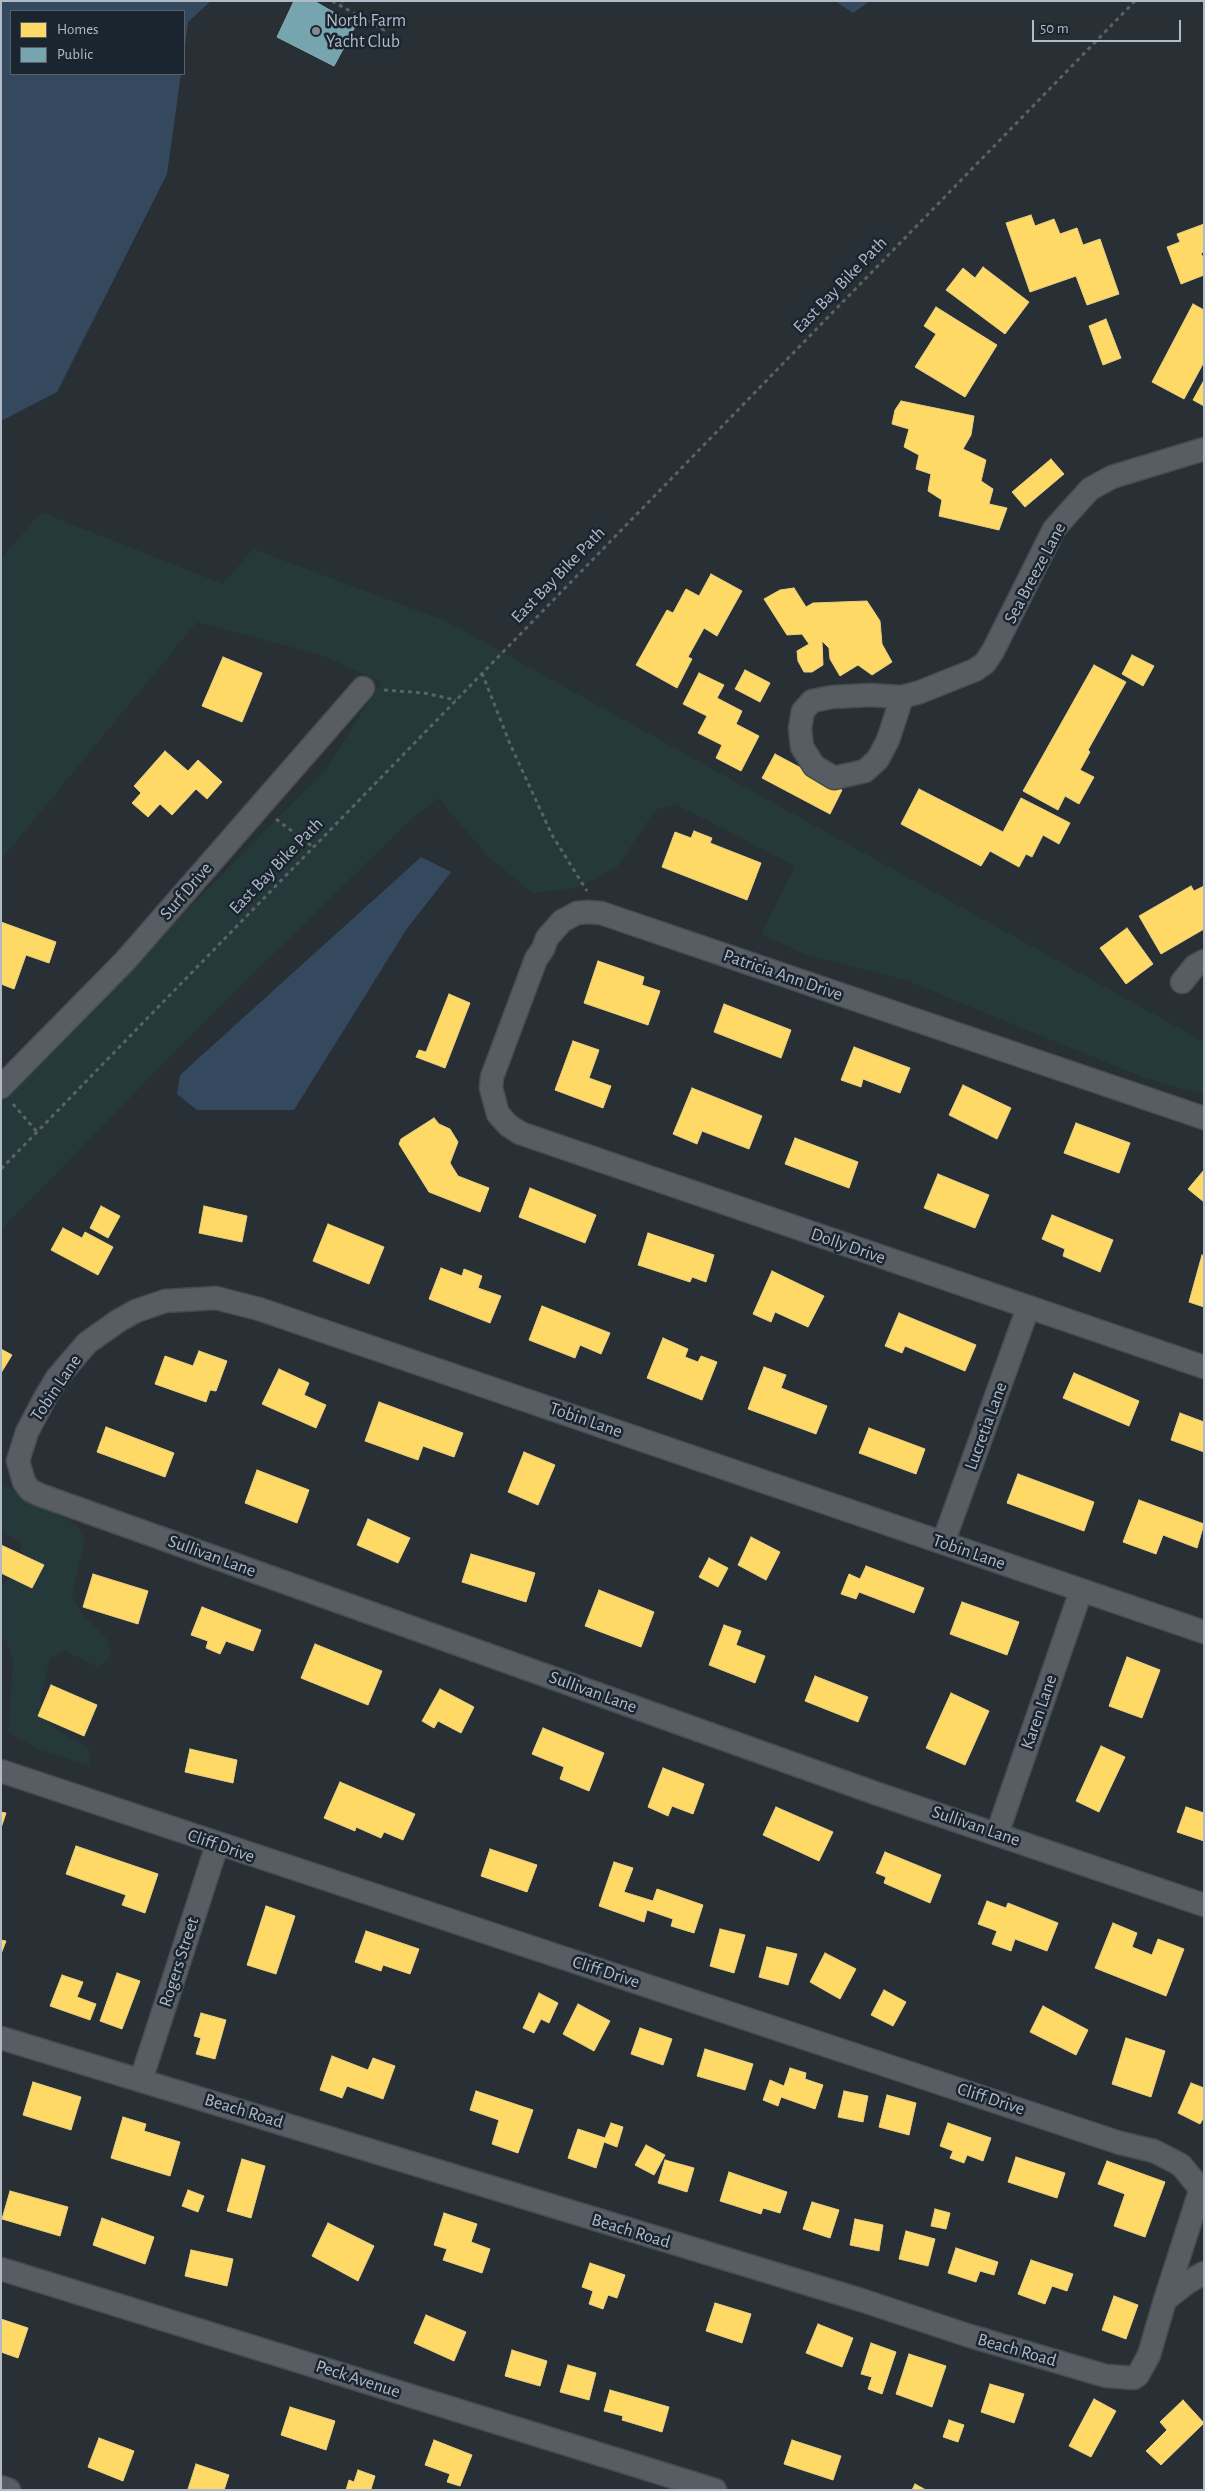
<!DOCTYPE html>
<html>
<head>
<meta charset="utf-8">
<style>
  body { margin:0 }
  #map { position:relative; width:1205px; height:2491px; overflow:hidden; background:#282f35; font-family:"Alegreya Sans",sans-serif }
  canvas { display:block }
  .frame { position:absolute; inset:0; border:2px solid #b1bbc7; pointer-events:none }
  .legend { position:absolute; left:10px; top:10px; width:175px; height:65px; box-sizing:border-box; background:#1b2530; border:1px solid #57616c; margin:0; padding:6px 9px; list-style:none; font-size:15px; color:#b1bbc7 }
  .legend li { display:flex; align-items:center; gap:10px; height:25px }
  .legend b { width:25px; border:1px solid #57616c }
  .scale { position:absolute; left:1032px; top:20px; width:149px; height:22px; box-sizing:border-box; border:2px solid #b1bbc7; border-top:0; padding-left:6px; font-size:15px; line-height:18px; white-space:nowrap; color:#b1bbc7; -webkit-text-stroke:4px #1b2530; paint-order:stroke }
</style>
</head>
<body>
<div id="map">
<canvas width="1205" height="2491"></canvas>
<div class="frame"></div>
<ul class="legend">
<li><b style="height:14px;background:#ffd966"></b>Homes</li>
<li><b style="height:14px;background:#76a5af"></b>Public</li>
</ul>
<div class="scale">50 m</div>
</div>
<script>
const context = document.querySelector('canvas').getContext('2d');
context.lineJoin = 'round';
function fillPath(path, color) { context.fillStyle = color; context.fill(path, 'evenodd'); }
const shape = rows => new Path2D(rows.map(r => 'M' + r).join(''));
function stroke(path, color, width, dash) { context.strokeStyle = color; context.lineWidth = width; context.lineCap = dash ? 'butt' : 'round'; context.setLineDash(dash || []); context.stroke(path); }
function drawText(font, color, halo, rows, align = 'center') {
  context.font = font + ' "Alegreya Sans",sans-serif'; context.lineWidth = 5; context.setLineDash([]); context.textBaseline = 'middle'; context.strokeStyle = halo; context.fillStyle = color; for (const [text, x, y, turn = 0] of rows) {
    context.save(); context.translate(x, y); context.rotate((+turn || 0) * Math.PI / 180); context.textAlign = isNaN(turn) ? turn : align; if (halo) context.strokeText(text, 0, 0); context.fillText(text, 0, 0); context.restore();
  }
}
const green = shape([
  [41,512,223,584,253,549,446,621,1204,1042,1204,1095,1139,1076,908,981,804,954,761,934,795,866,675,804,655,810,617,867,576,888,533,893,489,857,438,798,405,825,194,1032,1,1230,1,1099,325,770,381,682,321,655,197,622,1,860,1,559],
  [1,1484,76,1524,85,1540,72,1595,80,1611,106,1638,112,1656,98,1667,65,1651,50,1659,40,1698,43,1717,56,1730,89,1748,90,1766,39,1750,8,1732,13,1660,6,1640,1,1641,1,1585,14,1576,22,1560,21,1542,1,1532]
]);
const water = shape([
  [1,1,211,1,188,22,184,54,184,11,11,11,11,74,181,74,167,174,57,392,1,421],
  [835,1,870,1,853,13],
  [421,857,451,872,406,930,294,1110,197,1110,177,1094,180,1075]
]);
const homes = shape([
  [1031,215,1035,226,1054,219,1060,234,1077,228,1083,245,1100,239,1119,294,1087,305,1076,276,1030,292,1006,223,1031,215],
  [1204,224,1204,252,1201,253,1204,260,1204,275,1181,284,1167,247,1180,242,1177,234,1204,224],
  [983,267,1029,302,1005,334,946,290,963,268,975,278,983,267],
  [1193,304,1204,310,1204,362,1184,399,1152,382,1193,304],
  [936,307,997,345,965,397,915,367,936,334,924,326,936,307],
  [1106,319,1121,358,1103,365,1089,326,1106,319],
  [1204,380,1204,406,1193,400,1204,380],
  [901,401,974,416,971,435,963,449,986,460,981,481,993,489,989,504,1007,508,999,530,939,516,942,500,928,491,931,474,916,469,919,455,904,447,909,429,892,424,895,410,901,401],
  [1051,459,1064,474,1025,507,1012,492,1051,459],
  [711,574,742,591,717,636,704,628,688,657,692,659,677,688,636,665,667,610,673,613,686,589,699,596,711,574],
  [794,588,806,607,813,603,867,601,880,621,882,644,892,662,872,675,858,665,840,676,830,659,829,648,822,641,823,665,812,672,804,672,798,661,797,651,809,644,802,634,787,635,764,599,780,590,794,588],
  [1132,655,1154,666,1143,686,1122,674,1132,655],
  [223,657,262,673,242,722,202,706,223,657],
  [1094,665,1126,682,1088,750,1090,752,1080,770,1094,777,1079,804,1065,796,1058,810,1023,791,1094,665],
  [745,670,770,683,760,702,735,689,745,670],
  [699,673,724,685,717,698,742,711,736,724,759,736,741,771,716,758,722,745,698,733,707,716,683,704,699,673],
  [165,751,188,771,198,760,222,782,207,799,196,789,172,815,160,804,148,817,132,803,141,793,134,786,165,751],
  [775,754,842,790,830,814,762,778,775,754],
  [919,789,1003,832,1021,798,1070,823,1059,844,1043,835,1032,857,1026,854,1019,867,990,851,981,866,901,824,919,789],
  [694,831,712,838,710,843,761,863,747,900,662,867,675,832,691,838,694,831],
  [1191,886,1194,891,1204,886,1204,929,1161,954,1139,916,1191,886],
  [1,922,56,942,49,963,26,955,14,989,1,984,1,922],
  [1127,928,1153,964,1126,984,1100,948,1127,928],
  [598,961,644,977,642,985,660,991,648,1025,584,1003,598,961],
  [449,994,470,1003,445,1068,416,1057,419,1050,426,1052,449,994],
  [724,1004,791,1030,781,1058,714,1032,724,1004],
  [573,1041,599,1050,589,1078,611,1086,603,1108,555,1090,573,1041],
  [854,1047,910,1068,900,1093,863,1079,861,1087,841,1080,854,1047],
  [963,1085,1011,1108,997,1139,949,1115,963,1085],
  [692,1088,762,1116,749,1149,702,1131,697,1144,673,1134,692,1088],
  [434,1118,439,1124,450,1129,458,1142,450,1163,458,1176,489,1188,480,1212,429,1192,399,1144,401,1139,434,1118],
  [1076,1123,1130,1143,1119,1173,1064,1153,1076,1123],
  [795,1138,858,1162,849,1188,785,1164,795,1138],
  [1204,1170,1204,1202,1188,1189,1204,1170],
  [938,1174,989,1195,975,1228,924,1208,938,1174],
  [530,1188,596,1215,585,1243,519,1217,530,1188],
  [101,1206,120,1216,108,1238,90,1228,101,1206],
  [204,1206,247,1216,242,1242,199,1233,204,1206],
  [1052,1215,1113,1240,1100,1272,1063,1256,1065,1249,1042,1239,1052,1215],
  [328,1224,384,1247,369,1284,313,1261,328,1224],
  [63,1228,82,1238,85,1232,113,1247,98,1275,51,1250,63,1228],
  [648,1233,714,1255,706,1282,692,1277,690,1282,638,1265,648,1233],
  [1202,1255,1204,1256,1204,1307,1189,1302,1202,1255],
  [441,1268,462,1276,464,1269,482,1276,478,1288,501,1296,490,1323,429,1299,441,1268],
  [772,1271,824,1296,808,1327,775,1312,771,1322,753,1314,772,1271],
  [542,1306,610,1333,601,1354,580,1345,575,1358,529,1340,542,1306],
  [899,1313,976,1345,965,1371,905,1346,902,1353,885,1346,899,1313],
  [663,1338,688,1349,685,1357,698,1362,701,1356,717,1362,702,1400,647,1378,663,1338],
  [1,1349,12,1355,1,1373,1,1349],
  [199,1351,227,1361,216,1391,210,1390,206,1402,155,1384,165,1356,193,1366,199,1351],
  [764,1367,786,1375,781,1388,827,1406,816,1434,748,1409,764,1367],
  [279,1369,309,1383,304,1395,326,1405,316,1428,262,1404,279,1369],
  [1074,1373,1139,1401,1129,1426,1063,1398,1074,1373],
  [379,1402,463,1433,454,1457,423,1446,418,1460,365,1441,379,1402],
  [1180,1413,1204,1422,1204,1452,1171,1440,1180,1413],
  [106,1427,174,1453,165,1477,97,1452,106,1427],
  [869,1428,925,1449,916,1474,859,1453,869,1428],
  [524,1452,555,1465,538,1505,508,1492,524,1452],
  [257,1470,309,1490,297,1523,245,1503,257,1470],
  [1018,1474,1094,1502,1084,1531,1007,1503,1018,1474],
  [1139,1500,1204,1524,1197,1548,1163,1535,1156,1554,1123,1542,1139,1500],
  [368,1519,410,1538,398,1563,357,1545,368,1519],
  [751,1537,780,1552,766,1580,738,1565,751,1537],
  [1,1545,44,1565,32,1588,1,1573,1,1545],
  [471,1554,535,1573,526,1602,462,1582,471,1554],
  [709,1558,728,1568,718,1587,699,1577,709,1558],
  [866,1566,924,1588,914,1613,859,1592,856,1599,841,1594,849,1574,860,1579,866,1566],
  [93,1574,148,1591,138,1624,83,1607,93,1574],
  [599,1590,654,1612,641,1647,585,1626,599,1590],
  [962,1602,1019,1622,1007,1655,950,1634,962,1602],
  [202,1607,261,1630,253,1651,226,1641,220,1654,206,1648,208,1641,191,1635,202,1607],
  [724,1625,741,1631,736,1645,765,1656,755,1683,709,1665,724,1625],
  [315,1644,382,1671,368,1705,301,1678,315,1644],
  [1127,1657,1160,1670,1142,1718,1109,1706,1127,1657],
  [815,1676,868,1697,858,1722,805,1701,815,1676],
  [51,1685,97,1705,84,1736,38,1716,51,1685],
  [440,1689,474,1707,461,1733,438,1721,434,1728,422,1721,440,1689],
  [951,1693,989,1711,965,1765,926,1748,951,1693],
  [543,1728,604,1753,589,1791,560,1779,564,1767,532,1754,543,1728],
  [1101,1746,1125,1757,1099,1812,1076,1801,1101,1746],
  [190,1749,237,1760,233,1783,185,1772,190,1749],
  [663,1768,704,1784,693,1814,672,1806,668,1816,648,1807,663,1768],
  [340,1782,415,1814,403,1840,384,1832,381,1838,356,1827,355,1831,324,1818,340,1782],
  [776,1807,833,1832,819,1861,763,1835,776,1807],
  [1186,1807,1204,1813,1204,1841,1177,1832,1186,1807],
  [1,1812,6,1813,1,1828,1,1812],
  [76,1846,158,1874,145,1913,122,1905,126,1895,66,1874,76,1846],
  [490,1849,537,1865,527,1892,481,1876,490,1849],
  [885,1852,941,1875,930,1903,884,1883,886,1877,876,1873,885,1852],
  [614,1862,633,1868,624,1892,653,1901,657,1889,703,1905,694,1933,671,1926,673,1919,647,1910,644,1922,599,1906,614,1862],
  [987,1901,1006,1908,1008,1903,1058,1923,1047,1951,1015,1939,1011,1951,992,1944,997,1931,978,1924,987,1901],
  [266,1906,295,1916,276,1974,247,1965,266,1906],
  [1113,1923,1137,1933,1132,1947,1152,1955,1158,1939,1184,1949,1166,1996,1095,1968,1113,1923],
  [720,1929,745,1935,734,1973,710,1966,720,1929],
  [366,1931,419,1949,410,1974,383,1965,381,1971,355,1962,366,1931],
  [1,1940,6,1941,1,1954,1,1940],
  [767,1947,797,1954,788,1985,759,1977,767,1947],
  [825,1953,856,1969,840,1999,810,1982,825,1953],
  [117,1973,140,1981,122,2029,100,2021,117,1973],
  [62,1975,83,1982,77,1997,96,2004,90,2020,50,2006,62,1975],
  [884,1990,906,2002,893,2026,871,2015,884,1990],
  [539,1993,558,2003,549,2023,541,2019,534,2033,523,2028,539,1993],
  [578,2004,610,2021,594,2051,563,2034,578,2004],
  [1043,2006,1088,2030,1076,2055,1030,2032,1043,2006],
  [201,2013,226,2020,215,2059,196,2054,201,2038,194,2036,201,2013],
  [640,2028,672,2039,663,2065,631,2054,640,2028],
  [1126,2038,1165,2051,1151,2097,1112,2084,1126,2038],
  [705,2049,753,2064,745,2090,697,2076,705,2049],
  [332,2056,368,2070,373,2058,395,2066,383,2099,347,2086,342,2098,320,2090,332,2056],
  [790,2068,806,2073,805,2079,823,2085,815,2109,781,2097,778,2106,763,2100,770,2080,784,2086,790,2068],
  [33,2082,81,2097,71,2130,23,2115,33,2082],
  [1191,2083,1204,2088,1204,2117,1200,2124,1178,2113,1191,2083],
  [476,2091,533,2110,518,2153,492,2144,499,2120,470,2110,476,2091],
  [844,2091,868,2096,863,2122,838,2117,844,2091],
  [887,2095,916,2103,909,2135,879,2127,887,2095],
  [123,2117,146,2124,144,2131,180,2142,170,2176,111,2158,123,2117],
  [611,2123,623,2127,617,2147,604,2142,596,2168,568,2158,578,2129,605,2138,611,2123],
  [948,2123,991,2138,983,2161,967,2155,964,2163,950,2158,953,2151,940,2146,948,2123],
  [646,2145,665,2155,654,2175,635,2165,646,2145],
  [1016,2157,1065,2173,1057,2198,1008,2182,1016,2157],
  [242,2159,265,2166,251,2218,227,2211,242,2159],
  [665,2160,694,2168,687,2192,658,2183,665,2160],
  [1107,2161,1165,2182,1145,2237,1114,2226,1125,2194,1098,2184,1107,2161],
  [729,2172,787,2192,780,2213,763,2208,761,2214,720,2201,729,2172],
  [188,2190,204,2196,198,2212,182,2206,188,2190],
  [10,2191,68,2207,60,2236,2,2219,10,2191],
  [812,2202,839,2210,830,2238,803,2229,812,2202],
  [935,2209,950,2213,946,2229,931,2226,935,2209],
  [444,2213,477,2224,471,2242,490,2249,482,2273,443,2260,447,2249,434,2245,444,2213],
  [102,2218,154,2237,145,2264,93,2245,102,2218],
  [855,2219,883,2225,879,2251,850,2245,855,2219],
  [328,2223,374,2246,358,2281,312,2256,328,2223],
  [906,2231,935,2239,928,2266,899,2259,906,2231],
  [956,2248,998,2262,994,2275,980,2271,976,2282,948,2273,956,2248],
  [191,2250,233,2259,227,2286,185,2276,191,2250],
  [1031,2260,1073,2274,1067,2291,1052,2286,1045,2304,1018,2294,1031,2260],
  [590,2263,625,2275,617,2298,608,2295,603,2309,589,2304,593,2291,582,2287,590,2263],
  [1114,2296,1138,2305,1126,2339,1102,2330,1114,2296],
  [715,2303,751,2314,742,2343,706,2331,715,2303],
  [426,2315,466,2332,454,2361,414,2343,426,2315],
  [1,2319,28,2328,18,2358,1,2352,1,2319],
  [818,2324,853,2338,842,2367,806,2353,818,2324],
  [871,2343,896,2352,882,2394,868,2389,872,2377,861,2374,871,2343],
  [512,2350,547,2361,540,2386,505,2376,512,2350],
  [909,2354,946,2366,932,2407,896,2394,909,2354],
  [568,2365,596,2373,589,2400,560,2392,568,2365],
  [990,2384,1024,2394,1014,2423,981,2412,990,2384],
  [610,2390,669,2407,662,2432,622,2420,623,2416,604,2411,610,2390],
  [1094,2399,1116,2411,1091,2457,1069,2446,1094,2399],
  [1183,2400,1204,2423,1161,2465,1146,2451,1167,2430,1160,2422,1183,2400],
  [290,2407,335,2421,326,2450,281,2435,290,2407],
  [949,2420,964,2425,958,2442,943,2437,949,2420],
  [99,2438,134,2451,123,2481,88,2467,99,2438],
  [434,2440,472,2455,460,2486,447,2482,450,2474,425,2465,434,2440],
  [792,2440,841,2456,833,2480,784,2464,792,2440],
  [196,2464,229,2475,224,2490,188,2489,196,2464],
  [358,2470,375,2476,371,2489,374,2490,346,2490,349,2480,354,2482,358,2470],
  [915,2484,926,2490,912,2490,915,2484]
]);
const public = shape([
  [294,1,314,1,356,25,334,66,277,37,294,1]
]);
const path = shape([
  [332,1,384,30,385,26],
  [341,1,344,1],
  [482,673,510,744,552,835,587,891],
  [384,690,424,693,456,700],
  [276,819,313,847],
  [13,1104,37,1132],
  [1,1169,1135,1]
]);
const minor = shape([
  [902,697,888,740,878,759,865,771,834,778,814,766,802,747,800,728,803,711,812,701,832,697,871,695,902,697,920,692,975,670,985,663,993,651,1054,529,1090,489,1112,477,1204,449],
  [1182,982,1195,966,1204,961],
  [1,1087,125,961,363,688],
  [1204,1118,601,913,588,912,577,913,562,921,547,938,543,949,536,959,492,1077,491,1088,498,1114,508,1125,520,1133,1204,1367],
  [943,1543,1028,1308],
  [1204,1632,259,1309,216,1298,165,1301,136,1311,118,1321,87,1343,57,1378,45,1398,27,1432,18,1461,24,1482,30,1490,40,1495,875,1793,1204,1905],
  [1,1771,1120,2143,1154,2151,1181,2165,1204,2193],
  [997,1834,1081,1591],
  [1,2038,861,2300,970,2336,1106,2376,1134,2378,1138,2375,1149,2355,1165,2300,1188,2282,1204,2273],
  [141,2080,217,1845],
  [1,2269,715,2490],
  [1165,2300,1201,2188],
  [1,2487,9,2490]
]);
const markers = [
  [316,31,5,"#818a94"]
];
const poiNames = [
  ["North Farm",326,21],
  ["Yacht Club",326,42]
];
const streetNames = [
  ["East Bay Bike Path",840,285,-46],
  ["Sea Breeze Lane",1035,573,-62],
  ["East Bay Bike Path",558,575,-46],
  ["East Bay Bike Path",276,866,-46],
  ["Surf Drive",186,891,-49],
  ["Patricia Ann Drive",783,975,19],
  ["Dolly Drive",848,1246,19],
  ["Tobin Lane",56,1388,-56],
  ["Tobin Lane",586,1420,19],
  ["Lucretia Lane",986,1426,-70],
  ["Tobin Lane",969,1552,19],
  ["Sullivan Lane",212,1556,20],
  ["Sullivan Lane",593,1692,20],
  ["Karen Lane",1039,1712,-71],
  ["Sullivan Lane",976,1826,19],
  ["Cliff Drive",221,1846,19],
  ["Rogers Street",179,1962,-72],
  ["Cliff Drive",606,1972,18],
  ["Cliff Drive",991,2099,18],
  ["Beach Road",244,2111,17],
  ["Beach Road",631,2231,17],
  ["Beach Road",1017,2350,16],
  ["Peck Avenue",358,2379,18]
];
fillPath(green, '#25393b');
fillPath(water, '#35495e');
fillPath(homes, '#ffd966');
stroke(homes, '#e8d083', 1);
fillPath(public, '#76a5af');
stroke(public, '#88acb6', 1);
stroke(minor, '#464b50', 25);
stroke(path, '#5b6167', 3, [4, 4]);
stroke(minor, '#585c63', 22);
for (const [x, y, r, color] of markers) { const dot = new Path2D(); dot.arc(x, y, r, 0, 2 * Math.PI); context.fillStyle = color; context.fill(dot); stroke(dot, '#1b2530', 2); }
drawText('18px', '#b1bbc7', '#1b2530', poiNames, 'left');
drawText('18px', '#b1bbc7', '#1b2530', streetNames);
</script>
</body>
</html>
